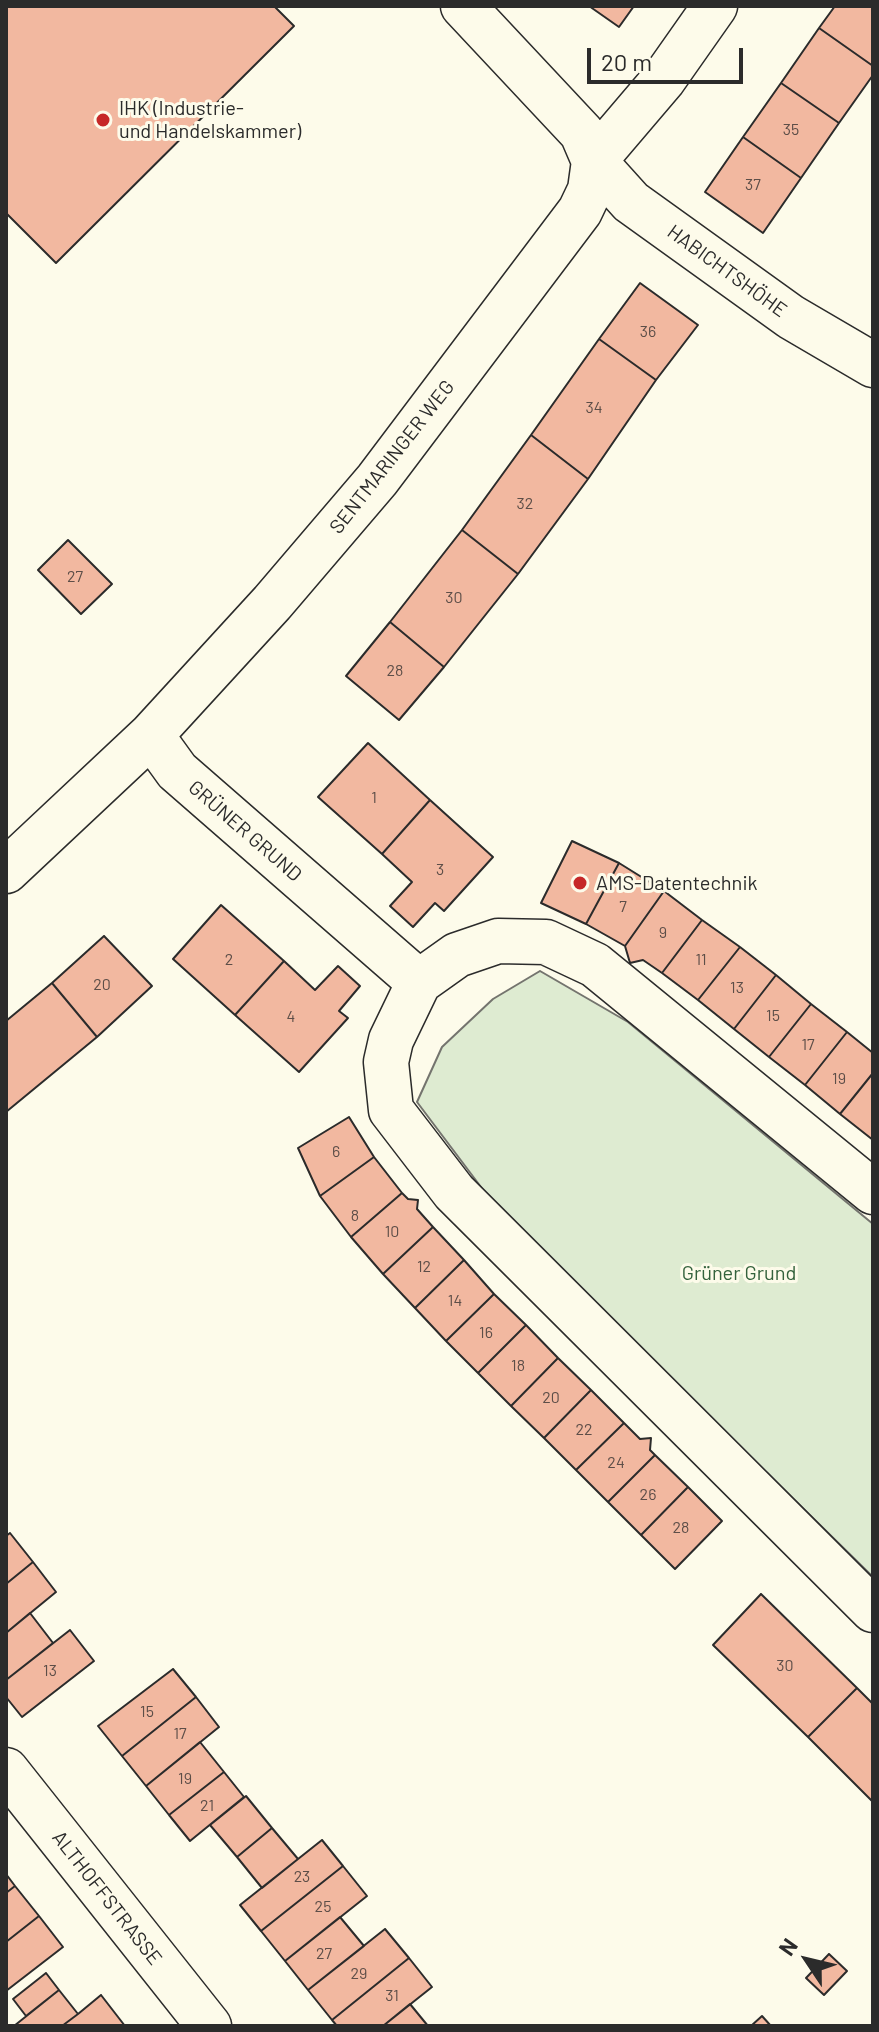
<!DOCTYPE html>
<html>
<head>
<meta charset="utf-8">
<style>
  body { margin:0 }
  #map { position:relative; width:879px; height:2032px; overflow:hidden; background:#fdfbea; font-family:Barlow,sans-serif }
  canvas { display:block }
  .frame { position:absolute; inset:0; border:8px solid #2b2b2b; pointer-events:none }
  .north { position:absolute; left:767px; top:1920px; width:80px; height:80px; -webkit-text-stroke:6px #fdfbea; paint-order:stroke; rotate:305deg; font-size:22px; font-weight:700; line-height:32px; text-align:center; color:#2b2b2b }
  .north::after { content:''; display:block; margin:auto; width:28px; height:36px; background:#2b2b2b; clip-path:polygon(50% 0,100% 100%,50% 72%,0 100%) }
  .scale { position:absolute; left:587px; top:48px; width:156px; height:36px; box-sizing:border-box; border:4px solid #2b2b2b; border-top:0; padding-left:10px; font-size:24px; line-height:28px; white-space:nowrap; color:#2b2b2b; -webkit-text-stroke:6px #fdfbea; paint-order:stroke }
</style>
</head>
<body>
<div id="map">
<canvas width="879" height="2032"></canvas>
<div class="frame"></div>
<div class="north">N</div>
<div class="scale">20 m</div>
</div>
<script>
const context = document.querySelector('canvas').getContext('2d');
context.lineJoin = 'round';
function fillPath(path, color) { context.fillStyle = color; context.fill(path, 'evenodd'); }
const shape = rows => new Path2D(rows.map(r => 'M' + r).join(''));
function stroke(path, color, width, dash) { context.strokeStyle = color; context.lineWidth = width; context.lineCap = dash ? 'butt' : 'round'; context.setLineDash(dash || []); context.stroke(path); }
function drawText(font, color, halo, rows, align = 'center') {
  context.font = font + ' Barlow,sans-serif'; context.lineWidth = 6; context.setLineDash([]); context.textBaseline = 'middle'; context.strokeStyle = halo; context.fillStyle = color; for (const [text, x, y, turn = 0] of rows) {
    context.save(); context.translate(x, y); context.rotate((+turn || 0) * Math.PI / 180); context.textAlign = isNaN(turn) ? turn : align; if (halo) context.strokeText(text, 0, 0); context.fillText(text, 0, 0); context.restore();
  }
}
const green = shape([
  [540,971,628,1022,873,1224,873,1577,496,1207,417,1102,442,1047,493,999,540,971]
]);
const building = shape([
  [6,6,274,6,294,26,56,263,6,213,6,6],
  [589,6,634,6,619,27,589,6],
  [835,6,873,6,873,66,819,28,835,6],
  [819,28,873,66,873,75,839,123,781,83,819,28],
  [781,83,839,123,801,178,743,137,781,83],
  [743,137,801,178,763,233,705,192,743,137],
  [640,283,698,325,656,380,599,339,640,283],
  [599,339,656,380,588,479,531,435,599,339],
  [531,435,588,479,518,574,462,530,531,435],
  [462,530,518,574,444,667,390,622,462,530],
  [68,540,112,584,81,614,38,570,68,540],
  [390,622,444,667,399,720,346,676,390,622],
  [368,743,430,800,382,854,318,797,368,743],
  [430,800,493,857,444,911,435,903,413,927,390,906,412,882,382,854,430,800],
  [572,841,619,863,586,924,541,903,572,841],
  [619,863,664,891,625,946,586,924,619,863],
  [664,891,702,920,662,973,643,960,630,963,625,946,664,891],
  [221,905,284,961,235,1015,173,959,221,905],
  [702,920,740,947,698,1000,662,973,702,920],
  [104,936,152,986,97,1037,52,983,104,936],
  [740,947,776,975,734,1029,698,1000,740,947],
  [284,961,315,990,338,966,360,986,339,1011,348,1018,299,1072,235,1015,284,961],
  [776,975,811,1004,769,1057,734,1029,776,975],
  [52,983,97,1037,6,1112,6,1021,52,983],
  [811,1004,847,1032,805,1085,769,1057,811,1004],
  [847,1032,873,1053,873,1073,840,1114,805,1085,847,1032],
  [873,1073,873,1140,840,1114,873,1073],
  [349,1117,374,1157,320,1196,298,1148,349,1117],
  [374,1157,402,1193,351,1237,320,1196,374,1157],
  [402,1193,408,1199,418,1200,417,1209,433,1227,383,1274,351,1237,402,1193],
  [433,1227,464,1260,415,1308,383,1274,433,1227],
  [464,1260,494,1294,446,1341,415,1308,464,1260],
  [494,1294,526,1325,478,1373,446,1341,494,1294],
  [526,1325,558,1358,511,1406,478,1373,526,1325],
  [558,1358,591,1390,544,1438,511,1406,558,1358],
  [591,1390,624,1423,576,1470,544,1438,591,1390],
  [624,1423,640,1439,651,1438,650,1450,655,1455,608,1502,576,1470,624,1423],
  [655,1455,688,1487,641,1535,608,1502,655,1455],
  [688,1487,722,1521,675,1569,641,1535,688,1487],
  [10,1533,33,1562,6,1584,6,1536,10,1533],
  [33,1562,56,1592,6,1633,6,1584,33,1562],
  [761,1594,857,1688,808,1737,713,1645,761,1594],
  [30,1613,53,1643,6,1680,6,1633,30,1613],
  [70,1630,94,1661,22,1717,6,1697,6,1680,70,1630],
  [173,1669,196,1697,122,1756,98,1726,173,1669],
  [857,1688,873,1704,873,1802,808,1737,857,1688],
  [196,1697,219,1727,146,1786,122,1756,196,1697],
  [200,1742,224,1772,169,1815,146,1786,200,1742],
  [224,1772,244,1797,190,1841,169,1815,224,1772],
  [246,1796,272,1828,237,1857,210,1825,246,1796],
  [272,1828,298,1859,262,1888,237,1857,272,1828],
  [322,1840,343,1866,261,1931,240,1905,322,1840],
  [343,1866,367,1896,285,1961,261,1931,343,1866],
  [6,1874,15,1886,6,1893,6,1874],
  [15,1886,39,1916,6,1942,6,1893,15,1886],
  [39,1916,63,1947,6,1991,6,1942,39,1916],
  [340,1917,364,1946,308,1990,285,1961,340,1917],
  [385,1929,409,1958,332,2020,308,1990,385,1929],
  [829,1954,847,1971,824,1995,806,1978,829,1954],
  [409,1958,432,1987,383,2026,337,2026,332,2020,409,1958],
  [46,1973,59,1990,26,2016,13,1999,46,1973],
  [59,1990,78,2014,62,2026,14,2026,59,1990],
  [101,1995,125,2026,62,2026,78,2014,101,1995],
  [410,2004,428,2026,383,2026,410,2004],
  [762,2016,771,2026,751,2026,762,2016]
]);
const street = shape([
  [594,161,631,202,791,317,873,365],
  [594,161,663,80,715,6],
  [151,735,177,771,419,982],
  [6,871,151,735,272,603,377,480,580,211,590,190,594,161,582,133,463,6],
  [873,1192,595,965,546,942,498,941,457,955,419,982,391,1040,386,1062,391,1110,454,1192,873,1610],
  [6,1770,209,2026]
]);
const markers = [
  [103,120,8,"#c62828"],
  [580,883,8,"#c62828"]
];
const numberNames = [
  ["35",791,130],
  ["37",753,185],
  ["36",648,332],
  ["34",594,408],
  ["32",525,504],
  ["27",75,577],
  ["30",454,598],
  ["28",395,671],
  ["1",374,798],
  ["3",440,870],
  ["7",623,907],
  ["9",663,933],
  ["2",229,960],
  ["11",701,960],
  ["20",102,985],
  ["13",737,988],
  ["15",773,1016],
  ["4",291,1017],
  ["17",808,1045],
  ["19",839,1079],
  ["6",336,1152],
  ["8",355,1216],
  ["10",392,1232],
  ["12",424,1267],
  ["14",455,1301],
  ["16",486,1333],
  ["18",518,1366],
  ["20",551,1398],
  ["22",584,1430],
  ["24",616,1463],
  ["26",648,1495],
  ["28",681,1528],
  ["30",785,1666],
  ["13",50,1671],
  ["15",147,1712],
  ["17",180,1734],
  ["19",185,1779],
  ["21",207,1806],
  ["23",302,1877],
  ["25",323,1907],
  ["27",324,1954],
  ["29",359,1974],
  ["31",392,1996]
];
const poiNames = [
  ["IHK (Industrie-",119,108],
  ["und Handelskammer)",119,131],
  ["AMS-Datentechnik",596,883]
];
const streetNames = [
  ["HABICHTSHÖHE",727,271,36],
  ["SENTMARINGER WEG",392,457,-52],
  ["GRÜNER GRUND",245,831,41],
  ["ALTHOFFSTRASSE",107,1898,52]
];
const parkNames = [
  ["Grüner Grund",739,1273]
];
fillPath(green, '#deebd1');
stroke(green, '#74746e', 2);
fillPath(building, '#f2b8a0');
stroke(building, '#2b2b2b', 2);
stroke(street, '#2b2b2b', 47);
stroke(street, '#fdfbea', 44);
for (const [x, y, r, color] of markers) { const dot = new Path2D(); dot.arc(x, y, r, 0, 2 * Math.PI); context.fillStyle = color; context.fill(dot); stroke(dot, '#fdfbea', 3); }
drawText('16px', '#5d4e48', null, numberNames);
drawText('20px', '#2b2b2b', '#fdfbea', poiNames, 'left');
drawText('20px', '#2b2b2b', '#fdfbea', streetNames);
drawText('20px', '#34623c', '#fdfbea', parkNames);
</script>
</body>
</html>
